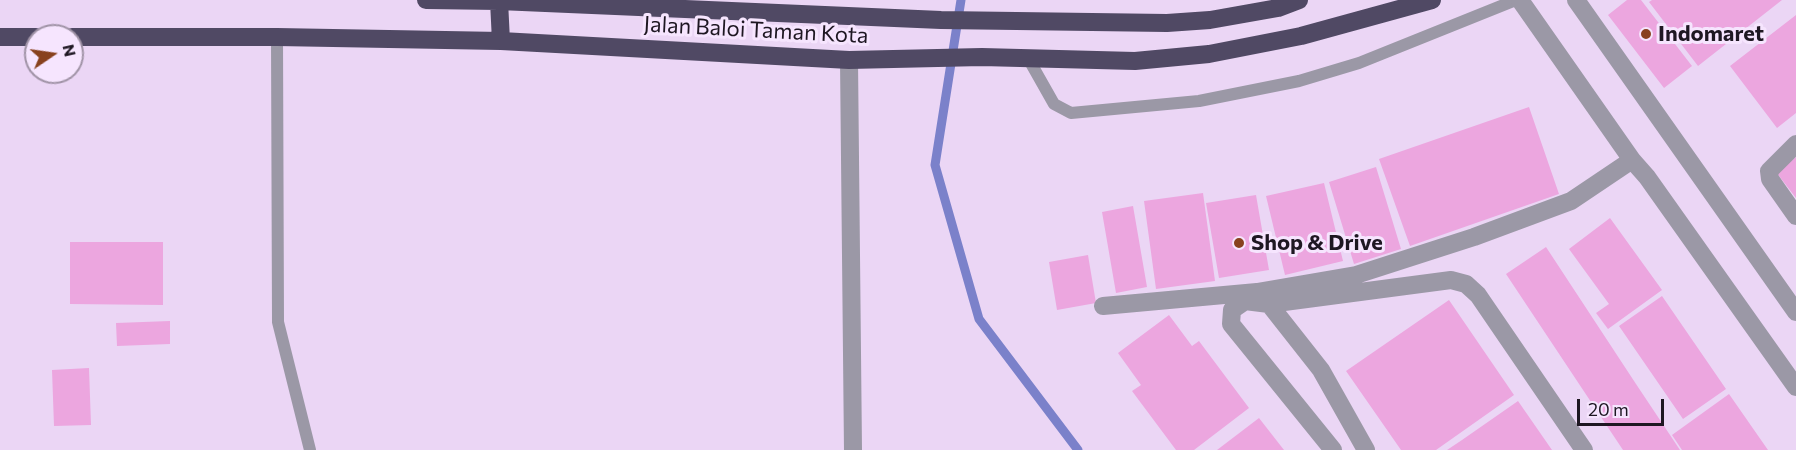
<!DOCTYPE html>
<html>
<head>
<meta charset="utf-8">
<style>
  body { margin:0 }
  #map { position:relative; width:1796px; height:450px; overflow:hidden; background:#ebd6f5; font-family:Commissioner,sans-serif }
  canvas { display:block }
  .north { position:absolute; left:24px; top:24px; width:60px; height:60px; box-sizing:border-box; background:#f6e5fe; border:2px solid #a093a6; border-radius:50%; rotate:77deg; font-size:16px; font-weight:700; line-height:24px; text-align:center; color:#1e1722 }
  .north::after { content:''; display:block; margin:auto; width:21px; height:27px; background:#88411e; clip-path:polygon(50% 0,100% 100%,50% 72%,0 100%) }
  .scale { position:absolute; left:1577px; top:399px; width:87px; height:27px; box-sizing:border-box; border:3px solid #1e1722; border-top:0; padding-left:8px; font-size:18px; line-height:21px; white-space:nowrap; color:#1e1722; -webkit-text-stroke:4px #f6e5fe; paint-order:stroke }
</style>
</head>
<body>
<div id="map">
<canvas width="1796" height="450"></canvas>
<div class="north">N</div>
<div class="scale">20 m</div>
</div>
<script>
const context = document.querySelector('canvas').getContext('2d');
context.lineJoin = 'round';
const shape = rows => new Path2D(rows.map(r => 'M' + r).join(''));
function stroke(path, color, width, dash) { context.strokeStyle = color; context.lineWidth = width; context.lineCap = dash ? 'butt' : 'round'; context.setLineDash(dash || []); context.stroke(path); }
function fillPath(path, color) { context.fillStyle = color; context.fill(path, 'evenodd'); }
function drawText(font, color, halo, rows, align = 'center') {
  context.font = font + ' Commissioner,sans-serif'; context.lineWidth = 6; context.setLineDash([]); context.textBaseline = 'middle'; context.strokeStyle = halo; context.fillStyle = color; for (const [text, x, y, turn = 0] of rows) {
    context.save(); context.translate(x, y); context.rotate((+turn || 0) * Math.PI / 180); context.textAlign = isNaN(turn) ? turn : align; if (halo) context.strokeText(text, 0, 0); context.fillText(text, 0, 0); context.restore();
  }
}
const stream = shape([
  [961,0,935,165,979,319,1078,450]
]);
const building = shape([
  [1627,0,1641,0,1692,66,1664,88,1608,15],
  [1652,0,1782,0,1698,66,1649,2],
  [1796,15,1796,113,1777,128,1730,66],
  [1529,107,1559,194,1410,246,1379,159],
  [1796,157,1796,198,1776,172],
  [1376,167,1401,249,1354,264,1329,182],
  [1324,183,1343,261,1285,275,1266,196],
  [1203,193,1215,281,1156,289,1144,201],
  [1256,195,1269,270,1219,278,1206,203],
  [1133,206,1147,287,1116,293,1102,212],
  [1610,218,1662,290,1608,329,1596,313,1609,304,1569,249],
  [70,242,163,242,163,305,70,304],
  [1546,247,1636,384,1680,450,1623,450,1597,411,1506,274],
  [1088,255,1096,303,1057,310,1049,262],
  [1662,296,1726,389,1683,419,1619,326],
  [1449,300,1514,395,1436,450,1401,450,1346,371],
  [1169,315,1192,346,1199,341,1249,408,1194,450,1176,450,1132,391,1141,385,1118,353],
  [170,321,170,344,117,346,116,323],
  [89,368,91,425,54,426,52,370],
  [1729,394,1768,450,1682,450,1672,435],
  [1518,401,1552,450,1447,450,1462,440],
  [1259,418,1284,450,1217,450]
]);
const lane = shape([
  [277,37,278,322,310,450],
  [1028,58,1054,104,1071,113,1199,101,1299,81,1359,63,1516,0]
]);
const street = shape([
  [1520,0,1632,160,1647,177,1796,387],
  [1576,0,1796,312],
  [849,60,853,450],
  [1796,144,1769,171,1770,179,1796,216],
  [1269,304,1321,370,1366,450],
  [1103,306,1257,292,1356,275,1474,237,1571,201,1632,160],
  [1333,450,1231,324,1232,310,1245,301,1269,304,1451,280,1466,284,1478,295,1584,450]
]);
const highway = shape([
  [426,0,499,1,941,20,1167,23,1210,20,1278,8,1299,0],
  [499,1,501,41],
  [0,37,36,37],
  [72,37,277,37,501,41,849,60,982,57,1135,61,1209,54,1301,36,1432,0]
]);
const markers = [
  [1646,34,6,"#88411e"],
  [1239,243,6,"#88411e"]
];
const streetNames = [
  ["Jalan Baloi Taman Kota",756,30,3]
];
const poiNames = [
  ["Indomaret",1658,34],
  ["Shop & Drive",1251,243]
];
stroke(stream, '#7b81ca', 9);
fillPath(building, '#eca6df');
stroke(lane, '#9b98a6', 12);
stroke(street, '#9b98a6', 18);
stroke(highway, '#504964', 18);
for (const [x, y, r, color] of markers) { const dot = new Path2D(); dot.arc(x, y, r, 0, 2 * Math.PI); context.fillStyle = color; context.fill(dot); stroke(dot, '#f6e5fe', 2); }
drawText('22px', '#1e1722', '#f6e5fe', streetNames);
drawText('bold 22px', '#1e1722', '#f6e5fe', poiNames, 'left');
</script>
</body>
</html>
